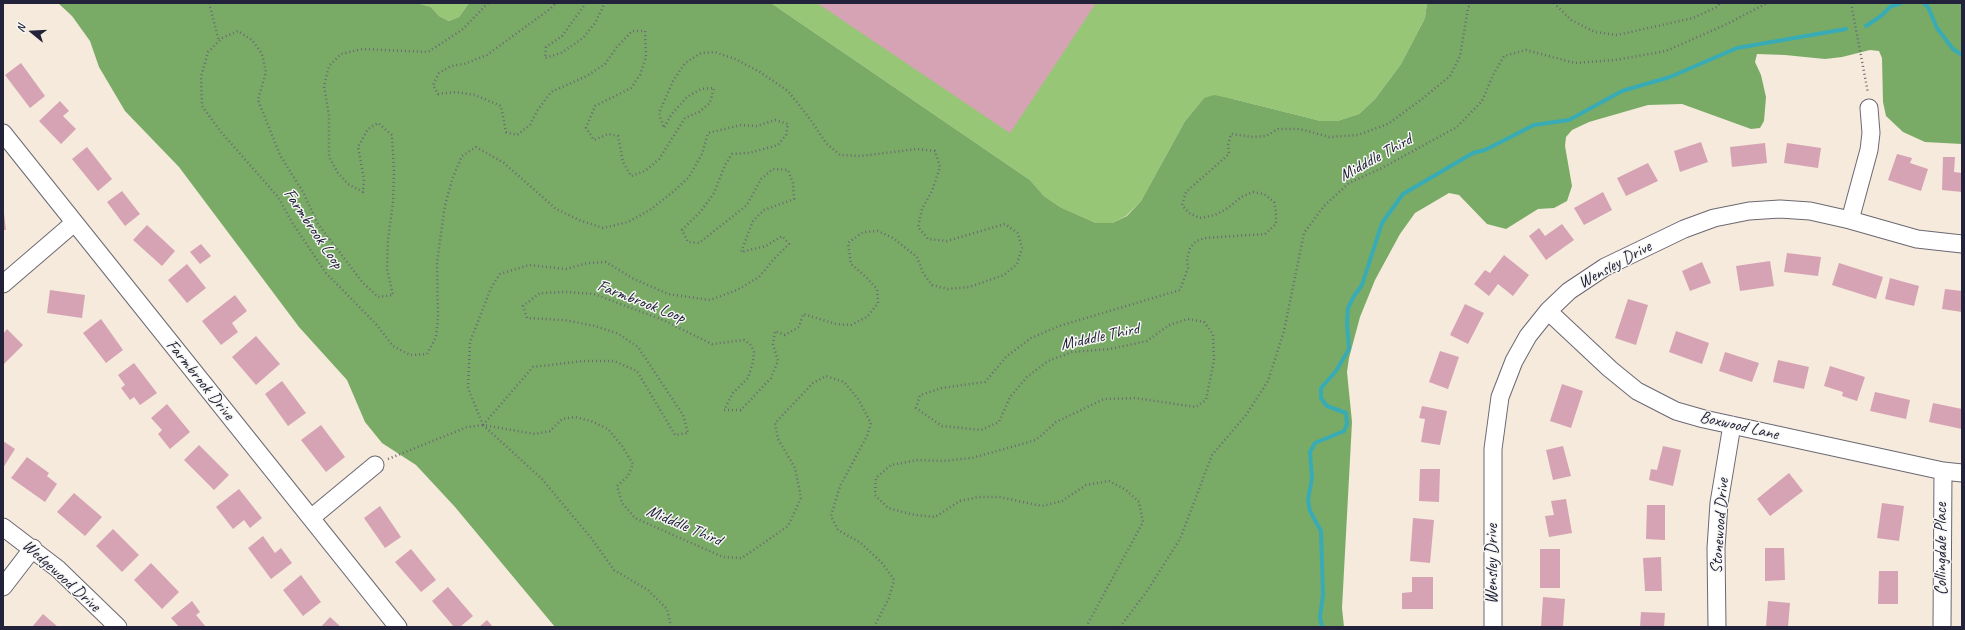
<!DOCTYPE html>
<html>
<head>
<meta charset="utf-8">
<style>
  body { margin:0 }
  #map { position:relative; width:1965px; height:630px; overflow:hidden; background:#f5eadb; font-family:Caveat,sans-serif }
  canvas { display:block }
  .frame { position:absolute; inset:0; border:4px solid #22223b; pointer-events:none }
  .north { position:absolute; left:12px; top:12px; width:40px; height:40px; -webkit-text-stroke:3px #f6f6f2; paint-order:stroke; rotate:288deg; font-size:11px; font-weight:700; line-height:16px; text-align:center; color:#22223b }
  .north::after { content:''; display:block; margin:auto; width:14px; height:18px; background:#22223b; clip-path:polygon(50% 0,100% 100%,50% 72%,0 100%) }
</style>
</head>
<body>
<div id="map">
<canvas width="1965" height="630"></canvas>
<div class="frame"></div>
<div class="north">N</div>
</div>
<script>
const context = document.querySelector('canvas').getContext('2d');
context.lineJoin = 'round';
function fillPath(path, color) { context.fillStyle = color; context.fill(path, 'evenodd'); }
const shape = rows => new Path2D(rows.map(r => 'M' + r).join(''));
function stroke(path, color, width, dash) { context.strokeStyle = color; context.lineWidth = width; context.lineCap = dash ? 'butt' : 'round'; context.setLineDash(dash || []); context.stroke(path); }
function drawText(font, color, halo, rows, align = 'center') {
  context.font = font + ' Caveat,sans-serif'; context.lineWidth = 3; context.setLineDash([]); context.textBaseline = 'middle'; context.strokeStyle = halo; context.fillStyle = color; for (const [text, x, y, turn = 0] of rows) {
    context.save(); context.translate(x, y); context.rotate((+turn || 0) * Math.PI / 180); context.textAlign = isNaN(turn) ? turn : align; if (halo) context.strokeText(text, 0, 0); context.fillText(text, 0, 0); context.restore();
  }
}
const green = shape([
  [417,3,469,3,459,17,449,21,439,16,431,7],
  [771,3,1427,3,1425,18,1401,64,1375,99,1359,114,1337,121,1321,121,1233,99,1204,98,1185,121,1141,201,1126,216,1112,223,1096,223,1060,207,1044,196,1030,180]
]);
const forest = shape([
  [58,3,417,3,431,7,439,16,449,21,459,17,469,3,771,3,1030,180,1044,196,1060,207,1096,223,1112,223,1127,216,1141,201,1185,121,1204,98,1214,95,1233,99,1321,121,1337,121,1359,114,1375,99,1401,64,1425,18,1427,3,1962,3,1962,144,1925,142,1903,132,1886,116,1883,102,1882,58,1879,51,1870,50,1842,57,1825,59,1785,55,1757,54,1755,62,1761,75,1766,97,1764,121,1760,128,1751,129,1682,104,1648,105,1589,122,1572,130,1566,137,1565,146,1572,186,1567,201,1554,208,1538,209,1506,229,1487,224,1459,195,1449,193,1415,213,1400,234,1375,280,1360,317,1349,358,1347,372,1352,422,1342,608,1344,627,555,627,455,507,416,465,382,443,365,422,347,380,299,327,179,167,125,111,99,67,90,41,72,16]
]);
const stream = shape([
  [1924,3,1928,7,1937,28,1953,49,1962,55],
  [1866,26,1881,16,1890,7,1901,3],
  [1322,627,1320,617,1323,595,1321,531,1310,511,1308,500,1312,478,1310,452,1315,443,1344,431,1347,424,1346,413,1327,406,1321,398,1321,388,1336,371,1349,349,1347,323,1348,308,1354,296,1362,285,1382,223,1403,194,1473,153,1485,150,1534,125,1569,120,1622,91,1670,77,1737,48,1846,29]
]);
const building = shape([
  [817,3,1096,3,1010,133],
  [21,63,45,96,30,108,5,75],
  [60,101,69,111,63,116,76,129,61,144,39,121],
  [1701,142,1708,162,1680,172,1674,151],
  [1765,143,1767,163,1732,167,1730,147],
  [1787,143,1821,148,1818,168,1784,163],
  [87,147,112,179,98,191,72,159],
  [1897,154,1912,158,1910,163,1928,169,1921,191,1888,180],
  [1943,157,1955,157,1954,172,1962,173,1962,192,1942,190],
  [1648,163,1658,181,1626,196,1617,178],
  [122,191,140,214,125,226,107,202],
  [1603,192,1612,210,1584,225,1574,208],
  [3,205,6,230,3,230],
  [1562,224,1574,240,1546,260,1529,236,1539,228,1545,236],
  [147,225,175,251,162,266,133,240],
  [201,244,211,256,200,264,190,252],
  [1787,253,1821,257,1818,276,1784,272],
  [1504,255,1529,275,1513,296,1498,284,1489,296,1474,284,1485,270,1490,273],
  [1770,261,1774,286,1740,291,1736,266],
  [1702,262,1711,283,1690,291,1682,271],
  [1839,263,1883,277,1876,299,1832,285],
  [187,264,206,288,187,303,168,280],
  [1890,278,1919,286,1914,306,1885,299],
  [1945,289,1962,291,1962,312,1942,309],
  [50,290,85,295,82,318,47,313],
  [235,295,247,311,232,323,238,332,221,345,202,321],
  [1628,299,1648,305,1636,345,1615,338],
  [1465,304,1484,313,1468,344,1450,335],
  [101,319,123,350,106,363,83,333],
  [7,329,23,345,3,365,3,334],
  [1676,331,1709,343,1702,364,1669,352],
  [256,336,280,364,256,385,232,357],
  [1440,351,1459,357,1448,389,1429,382],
  [1725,352,1759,363,1752,382,1719,371],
  [1778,360,1809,367,1804,389,1773,382],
  [134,363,157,393,140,405,134,397,130,400,121,388,125,385,118,375],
  [1830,366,1865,377,1857,401,1842,396,1843,392,1824,386],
  [282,381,306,413,288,426,265,394],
  [1562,384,1583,391,1571,428,1550,421],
  [1875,392,1910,400,1906,419,1870,411],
  [1933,403,1962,409,1962,429,1929,422],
  [167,404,190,432,170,449,158,434,162,430,151,418],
  [1422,406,1447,411,1440,445,1421,442,1425,419,1419,418],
  [321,425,345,457,326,472,301,440],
  [3,441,15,449,3,468],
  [199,445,229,475,214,490,184,460],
  [1563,446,1571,476,1553,480,1546,450],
  [1663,446,1681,450,1673,486,1649,480,1651,469,1657,470],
  [27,457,49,473,47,476,57,484,45,502,11,478],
  [1420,469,1440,469,1439,502,1419,501],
  [1789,473,1803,491,1770,516,1757,499],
  [239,489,262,518,250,528,244,520,233,529,216,507],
  [74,493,102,517,85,536,57,512],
  [1566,499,1572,533,1549,537,1545,516,1554,515,1551,501],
  [1882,503,1904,506,1899,541,1877,538],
  [1647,505,1665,505,1665,540,1646,539],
  [380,506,401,537,385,548,364,518],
  [1413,518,1434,520,1430,563,1410,561],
  [113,529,139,555,122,572,96,546],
  [263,536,275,553,281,548,292,563,271,579,248,548],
  [1765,548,1784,548,1785,580,1765,581],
  [411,549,436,580,421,592,395,562],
  [1540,549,1560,549,1560,588,1540,588],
  [1661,557,1662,591,1645,591,1643,558],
  [151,563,179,592,162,609,134,580],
  [1879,571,1898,571,1898,604,1878,604],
  [301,575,321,602,303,616,283,590],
  [1412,577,1433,577,1433,609,1402,609,1402,593,1412,592],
  [448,587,473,616,460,627,454,627,432,601],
  [1543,597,1565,599,1563,627,1541,627],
  [192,601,200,612,196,615,206,627,179,627,171,618],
  [1768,601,1790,603,1788,627,1766,627],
  [1641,612,1665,613,1664,627,1640,627],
  [43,614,58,627,32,627],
  [330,617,341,627,321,627],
  [487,620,493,627,479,627]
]);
const path = shape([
  [209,3,219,41],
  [586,3,562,36,546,47,545,58,561,53,583,38,595,23,605,3],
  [1554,3,1571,20,1595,32,1617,35,1693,18,1717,7,1720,3],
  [1851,3,1868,93],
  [483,425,468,388,470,342,491,288,500,274,529,265,566,269,588,263,606,262,632,278,668,294,710,300,737,290,759,277,775,258,789,244,782,236,766,246,741,252,753,221,764,210,794,199,793,183,788,170,773,169,761,179,747,205,699,243,688,242,682,230,701,211,714,193,725,165,732,154,749,153,778,145,786,135,788,124,775,120,757,126,741,125,708,133,702,154,689,177,674,191,650,210,628,222,603,228,579,220,556,209,504,163,476,147,462,156,453,177,445,205,437,262,438,318,436,337,427,354,410,355,393,346,376,324,326,273,293,224,278,197,221,132,202,106,201,77,208,52,222,38,238,31,252,40,262,54,266,72,258,100,280,155,303,192,318,224,363,283,378,297,393,295,387,269,388,240,393,202,394,172,392,135,378,123,368,129,358,147,364,179,363,192,348,184,338,173,329,157,329,115,324,86,329,66,341,54,362,49,428,52,463,29,488,3],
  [483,425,533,367,583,361,614,361,637,371,675,435,688,433,683,415,638,347,619,334,595,326,564,320,527,318,523,306,540,293,566,292,594,294,663,320,712,344,744,340,750,344,754,351,753,362,748,378,733,393,724,410,741,410,771,378,778,361,773,344,775,331,785,335,799,327,803,314,836,324,851,325,867,317,878,303,877,289,866,277,851,264,848,243,863,232,878,231,893,238,917,257,923,273,932,285,948,289,969,287,1004,275,1017,264,1022,248,1018,233,1005,224,947,241,928,239,918,227,922,209,932,191,940,167,935,151,917,149,861,156,840,155,826,143,810,119,788,91,760,72,735,59,715,52,701,53,685,63,673,81,659,113,664,128,671,115,687,97,701,89,714,88,710,103,699,112,685,118,659,159,645,171,631,176,623,162,618,136,608,134,594,140,586,128,595,106,631,88,640,75,646,57,645,31,632,31,617,47,605,64,587,76,551,92,537,111,530,125,517,135,506,132,501,106,475,95,456,92,438,94,433,85,439,73,451,66,464,64,487,55,550,9,556,3],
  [388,459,467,427,483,425],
  [671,627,667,609,648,590,614,570,591,538,542,479,483,425,535,434,550,431,562,419,575,417,591,421,608,429,622,446,633,464,628,476,617,486,622,503,635,518,723,557,742,558,788,526,801,498,795,468,778,439,775,423,813,383,826,376,844,382,858,399,871,423,867,436,840,486,831,516,838,530,861,543,883,564,894,580,889,598,874,627],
  [1086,627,1143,522,1139,502,1126,490,1109,481,1086,485,1062,501,1042,506,999,497,978,497,960,501,935,517,915,515,888,508,875,495,876,478,891,465,918,460,943,461,972,458,1036,440,1056,422,1104,399,1135,398,1196,407,1206,400,1214,360,1213,334,1204,322,1188,319,1169,325,1147,341,1110,349,1072,352,1048,361,1027,377,1010,397,999,422,981,430,942,426,916,408,920,395,942,388,985,382,1007,356,1031,338,1059,326,1180,290,1188,268,1187,259,1190,248,1196,241,1205,238,1265,234,1276,224,1276,212,1274,202,1264,194,1253,192,1241,197,1228,208,1215,215,1200,218,1189,213,1182,205,1186,192,1229,154,1228,145,1231,134,1253,137,1266,136,1278,129,1300,129,1329,137,1358,135,1388,124,1422,99,1450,76,1460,56,1468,8,1471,3],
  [1120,627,1147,591,1180,539,1212,455,1246,415,1268,381,1284,331,1304,233,1324,206,1349,183,1382,168,1457,127,1482,101,1493,75,1504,56,1526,50,1575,63,1615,60,1666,51,1727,24,1767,3]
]);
const street = shape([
  [3,133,398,627],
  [1850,220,1869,150,1871,133,1869,108],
  [3,284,74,223],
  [1548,311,1610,369,1637,391,1676,411,1704,419,1943,471,1962,473],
  [311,518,375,465],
  [3,527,58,569,118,627],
  [3,587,33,548],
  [1493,627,1493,449,1500,397,1514,361,1528,336,1548,311,1569,291,1605,267,1684,229,1714,218,1749,211,1780,209,1810,211,1850,220,1917,239,1962,244],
  [1717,627,1716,548,1719,503,1732,425],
  [1942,627,1943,471]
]);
const streetNames = [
  ["Midddle Third",1376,158,-29],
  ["Farmbrook Loop",313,229,56],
  ["Wensley Drive",1615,265,-29],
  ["Farmbrook Loop",641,302,21],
  ["Midddle Third",1100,337,-12],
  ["Farmbrook Drive",200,380,51],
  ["Boxwood Lane",1739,426,13],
  ["Midddle Third",684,526,23],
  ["Stonewood Drive",1720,526,-86],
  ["Collingdale Place",1942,549,-90],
  ["Wensley Drive",1493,564,-90],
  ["Wedgewood Drive",61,576,42]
];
fillPath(green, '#97c676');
fillPath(forest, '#79ab67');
stroke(stream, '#39abb4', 4);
fillPath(building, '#d6a3b5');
stroke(street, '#6c6873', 19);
stroke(path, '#6c6873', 2.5, [1, 3]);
stroke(street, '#fff', 17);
drawText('17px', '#22223b', '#f6f6f2', streetNames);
</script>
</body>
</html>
